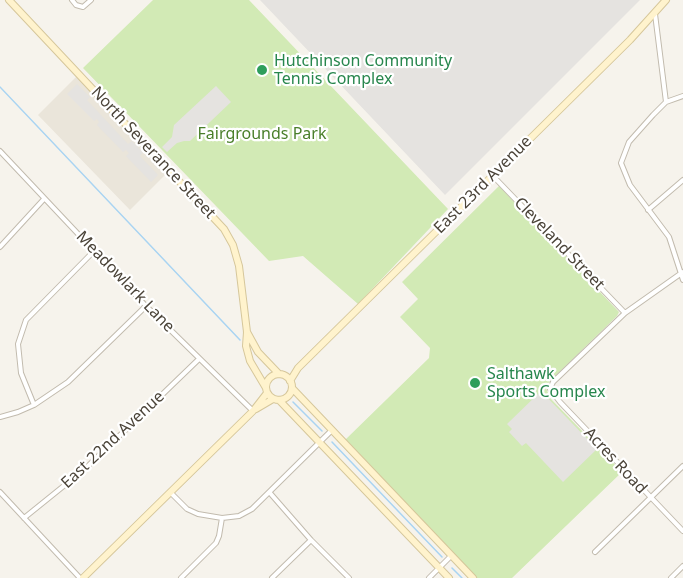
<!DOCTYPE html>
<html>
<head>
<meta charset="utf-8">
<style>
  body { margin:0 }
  canvas { display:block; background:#f6f3ec }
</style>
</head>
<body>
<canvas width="683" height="578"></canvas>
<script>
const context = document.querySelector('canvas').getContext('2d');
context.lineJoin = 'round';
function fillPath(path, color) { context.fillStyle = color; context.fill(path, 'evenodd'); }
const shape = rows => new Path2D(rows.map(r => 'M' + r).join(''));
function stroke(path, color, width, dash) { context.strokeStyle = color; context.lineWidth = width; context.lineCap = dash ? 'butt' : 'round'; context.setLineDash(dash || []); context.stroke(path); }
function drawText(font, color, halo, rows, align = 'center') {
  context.font = font + ' "Noto Sans",sans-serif'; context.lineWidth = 4.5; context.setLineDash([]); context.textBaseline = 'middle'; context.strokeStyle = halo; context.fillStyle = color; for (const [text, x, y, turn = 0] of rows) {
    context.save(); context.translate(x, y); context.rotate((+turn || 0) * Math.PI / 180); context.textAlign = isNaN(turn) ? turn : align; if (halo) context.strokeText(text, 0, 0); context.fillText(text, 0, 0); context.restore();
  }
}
const residential = shape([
  [77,76,167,173,130,210,38,115]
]);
const green = shape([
  [153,0,249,0,448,209,358,304,303,256,269,261,83,68],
  [499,186,619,312,617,316,549,382,546,388,550,398,622,472,512,578,477,578,345,440,429,358,430,348,400,317,418,299,402,282]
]);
const parking = shape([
  [260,0,640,0,445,195],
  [77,84,90,97,87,100,128,144,132,141,143,152,140,156,158,175,151,182,126,156,129,153,126,150,123,152,97,125,99,122,97,119,94,121,67,94],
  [216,86,231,102,190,141,184,141,177,143,167,152,162,147,172,137,174,125],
  [541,391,597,449,563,482,526,443,522,446,509,432,512,429,507,424]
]);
const stream = shape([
  [0,87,240,340],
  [293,402,322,431],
  [332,442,442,557],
  [452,568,462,578]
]);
const street = shape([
  [72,0,76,5,83,7,91,0],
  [655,14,666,102],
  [683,96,666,102,653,115,629,142,621,163,630,185,669,237,683,280],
  [0,151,146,306,253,411],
  [493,176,625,313],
  [648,210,683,180],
  [0,247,44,199],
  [683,272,625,313,553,382,550,389,560,402,683,531],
  [34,405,21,373,18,344,26,320,95,250],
  [0,417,18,412,34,405,68,382,146,306],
  [0,492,80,578],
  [171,493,187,509,198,514,222,518],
  [270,493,311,540,349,578],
  [24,518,86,468,199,359],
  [595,552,683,466],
  [181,578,216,543,219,536,222,518,239,516,252,509,332,430],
  [272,578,311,540],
  [429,578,451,556],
  [671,578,683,566]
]);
const secondary = shape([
  [9,0,224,229,233,245,239,266,247,332,246,346,250,361,266,388],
  [247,332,258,352,279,374],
  '266 387a13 13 0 1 1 26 0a13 13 0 1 1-26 0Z',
  [290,381,298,368,630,40,666,0],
  [292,388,473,578],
  [279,400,449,578],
  [256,409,273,399],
  [83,578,253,411,267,393]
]);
const markers = [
  [262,70,6,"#2e9e5b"],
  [475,383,6,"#2e9e5b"]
];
const leisureNames = [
  ["Hutchinson Community",274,61],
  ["Tennis Complex",274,79],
  ["Salthawk",487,374],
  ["Sports Complex",487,392]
];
const parkNames = [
  ["Fairgrounds Park",262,134]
];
const streetNames = [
  ["North Severance Street",153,153,47],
  ["East 23rd Avenue",483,185,-45],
  ["Cleveland Street",559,244,46],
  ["Meadowlark Lane",125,282,46],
  ["East 22nd Avenue",113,440,-43],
  ["Acres Road",615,461,47]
];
fillPath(residential, '#eae5da');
fillPath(green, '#d2eab5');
fillPath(parking, '#e5e3e0');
stroke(stream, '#a9d4f2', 1.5);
stroke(street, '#c2bbae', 6);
stroke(secondary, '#d6c79b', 8);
stroke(street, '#fff', 4);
stroke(secondary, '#fff3cd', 6);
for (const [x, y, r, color] of markers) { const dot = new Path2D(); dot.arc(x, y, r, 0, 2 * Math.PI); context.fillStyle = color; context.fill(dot); stroke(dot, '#fff', 2); }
drawText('16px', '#27864d', '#fff', leisureNames, 'left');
drawText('16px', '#4a7f2a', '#fff', parkNames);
drawText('16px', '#4b4439', '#fff', streetNames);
</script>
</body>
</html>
